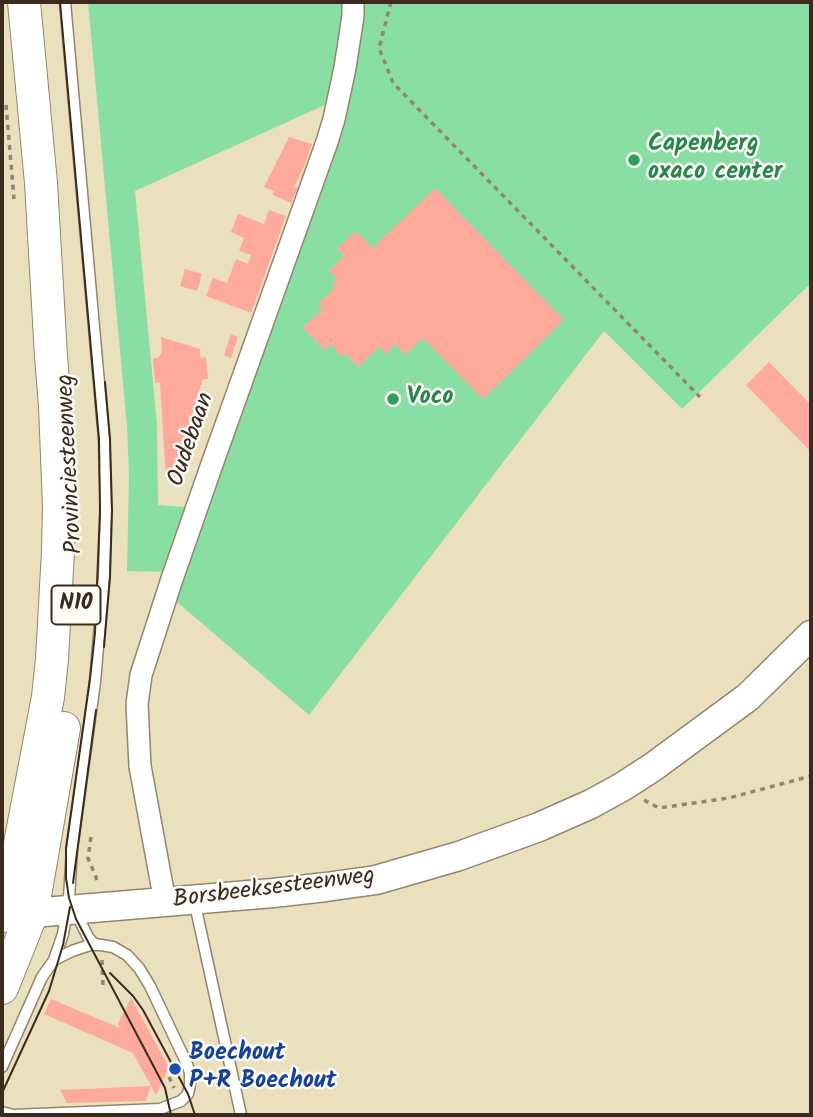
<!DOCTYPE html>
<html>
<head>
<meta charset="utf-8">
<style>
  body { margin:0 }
  #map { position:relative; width:813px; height:1117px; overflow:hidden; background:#ebe0bd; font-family:Kalam,sans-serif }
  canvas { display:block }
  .frame { position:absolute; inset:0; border:4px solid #3b2a1e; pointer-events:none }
</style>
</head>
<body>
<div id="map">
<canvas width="813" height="1117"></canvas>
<div class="frame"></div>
</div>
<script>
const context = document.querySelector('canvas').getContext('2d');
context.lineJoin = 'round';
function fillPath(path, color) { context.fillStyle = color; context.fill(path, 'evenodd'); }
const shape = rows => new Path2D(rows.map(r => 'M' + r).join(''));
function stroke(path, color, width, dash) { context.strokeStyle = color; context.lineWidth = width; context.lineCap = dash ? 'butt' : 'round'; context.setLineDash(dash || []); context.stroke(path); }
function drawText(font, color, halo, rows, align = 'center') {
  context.font = font + ' Kalam,sans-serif'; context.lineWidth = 5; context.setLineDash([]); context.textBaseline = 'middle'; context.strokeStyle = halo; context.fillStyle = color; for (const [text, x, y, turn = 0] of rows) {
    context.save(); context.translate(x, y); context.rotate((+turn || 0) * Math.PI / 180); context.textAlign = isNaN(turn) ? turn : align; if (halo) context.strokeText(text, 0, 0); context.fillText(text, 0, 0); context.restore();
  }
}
const green = shape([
  [88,2,811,2,811,283,682,409,604,331,309,715,177,602,166,596,174,572,127,571,129,474,127,427],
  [338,99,196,508,158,505,157,425,135,191]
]);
const building = shape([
  [289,137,312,144,305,164,294,187,298,188,291,203,273,195,274,191,264,187],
  [435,188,564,320,483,399,424,339,421,342,420,341,405,355,396,344,386,354,379,347,358,367,345,353,341,357,332,344,325,350,303,328,323,309,318,304,336,287,332,284,337,279,329,271,344,256,337,249,356,231,373,248],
  [269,210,286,216,251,313,206,296,213,278,227,283,236,259,248,264,251,255,239,251,244,238,231,232,238,214,264,224],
  [185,269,202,274,197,291,180,286],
  [231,334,238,337,231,358,224,355],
  [161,337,200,349,200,358,206,357,208,379,203,379,171,479,166,480,160,382,155,383,153,358,158,358,162,352],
  [769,362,811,405,811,452,746,385],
  [131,998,169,1067,156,1095,133,1053,44,1014,51,999,120,1028,118,1024],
  [151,1086,146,1101,67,1103,60,1090]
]);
const path = shape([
  [391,2,379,48,393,83,700,397],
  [6,105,14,199],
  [644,800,659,808,729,798,811,776],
  [91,837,88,858,96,877,97,884],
  [102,960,103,986],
  [169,1077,174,1088]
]);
const lane = shape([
  [194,900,241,1115],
  [75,911,88,937,93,943,100,945],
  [54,960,63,934,69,898,72,849,95,682,104,576,106,511,104,439,65,2],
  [2,1067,42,977,54,960,72,951,90,945,101,945,113,947,127,955,139,968,150,986,187,1064,190,1073,190,1084,188,1094,181,1101,160,1109,13,1115,2,1112]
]);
const street = shape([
  [165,902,140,766,137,704,141,675,172,579,211,467,327,142,334,119,345,68,353,16,353,2]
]);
const secondary = shape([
  [11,918,32,913,273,893,326,887,376,880,459,856,539,827,591,804,622,787,653,767,748,697,811,635]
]);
const primary = shape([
  [2,916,13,880,48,697,52,659,58,551,59,506,55,406,51,356,41,183,24,2],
  [2,988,32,913,64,728]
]);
const tram = shape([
  [60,2,99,439,100,511,95,633,90,679,66,848,66,878,69,898,76,919,165,1088,171,1115],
  [104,647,110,577,112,511,110,439,105,382],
  [73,883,96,710],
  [110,973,133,996,143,1010,188,1094,195,1115],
  [2,1093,49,991,63,945,70,907]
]);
const markers = [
  [634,160,7,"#2e9e5b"],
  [393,399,7,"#2e9e5b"],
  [175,1069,7,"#1a4fb4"]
];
const shields = [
  [76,605,49]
];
const shieldNames = [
  ["N10",76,605]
];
const leisureNames = [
  ["Capenberg",648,146],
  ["oxaco center",648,174],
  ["Voco",407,399]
];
const streetNames = [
  ["Oudebaan",193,440,-71],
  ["Provinciesteenweg",72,464,-93],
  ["Borsbeeksesteenweg",274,890,-7]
];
const transitNames = [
  ["Boechout",189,1055],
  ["P+R Boechout",189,1083]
];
fillPath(green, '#89dfa3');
fillPath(building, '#fda99b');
stroke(lane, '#93856e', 13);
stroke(street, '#93856e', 24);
stroke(secondary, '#93856e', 31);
stroke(primary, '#93856e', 34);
stroke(path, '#93856e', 3.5, [5, 5]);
stroke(lane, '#fff', 10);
stroke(street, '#fff', 21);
stroke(secondary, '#fff', 28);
stroke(primary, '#fff', 32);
stroke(tram, '#3b2a1e', 2);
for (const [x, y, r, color] of markers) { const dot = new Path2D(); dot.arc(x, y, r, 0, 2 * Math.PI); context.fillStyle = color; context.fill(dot); stroke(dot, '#fdfcf7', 2.5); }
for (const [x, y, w] of shields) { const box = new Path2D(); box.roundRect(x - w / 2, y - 19.5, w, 39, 5); context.fillStyle = '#fdfcf7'; context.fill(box); stroke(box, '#3b2a1e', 2); }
drawText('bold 23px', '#3b2a1e', null, shieldNames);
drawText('bold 24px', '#27864d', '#fdfcf7', leisureNames, 'left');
drawText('24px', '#3b2a1e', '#fdfcf7', streetNames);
drawText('bold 24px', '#164399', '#fdfcf7', transitNames, 'left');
</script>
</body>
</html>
